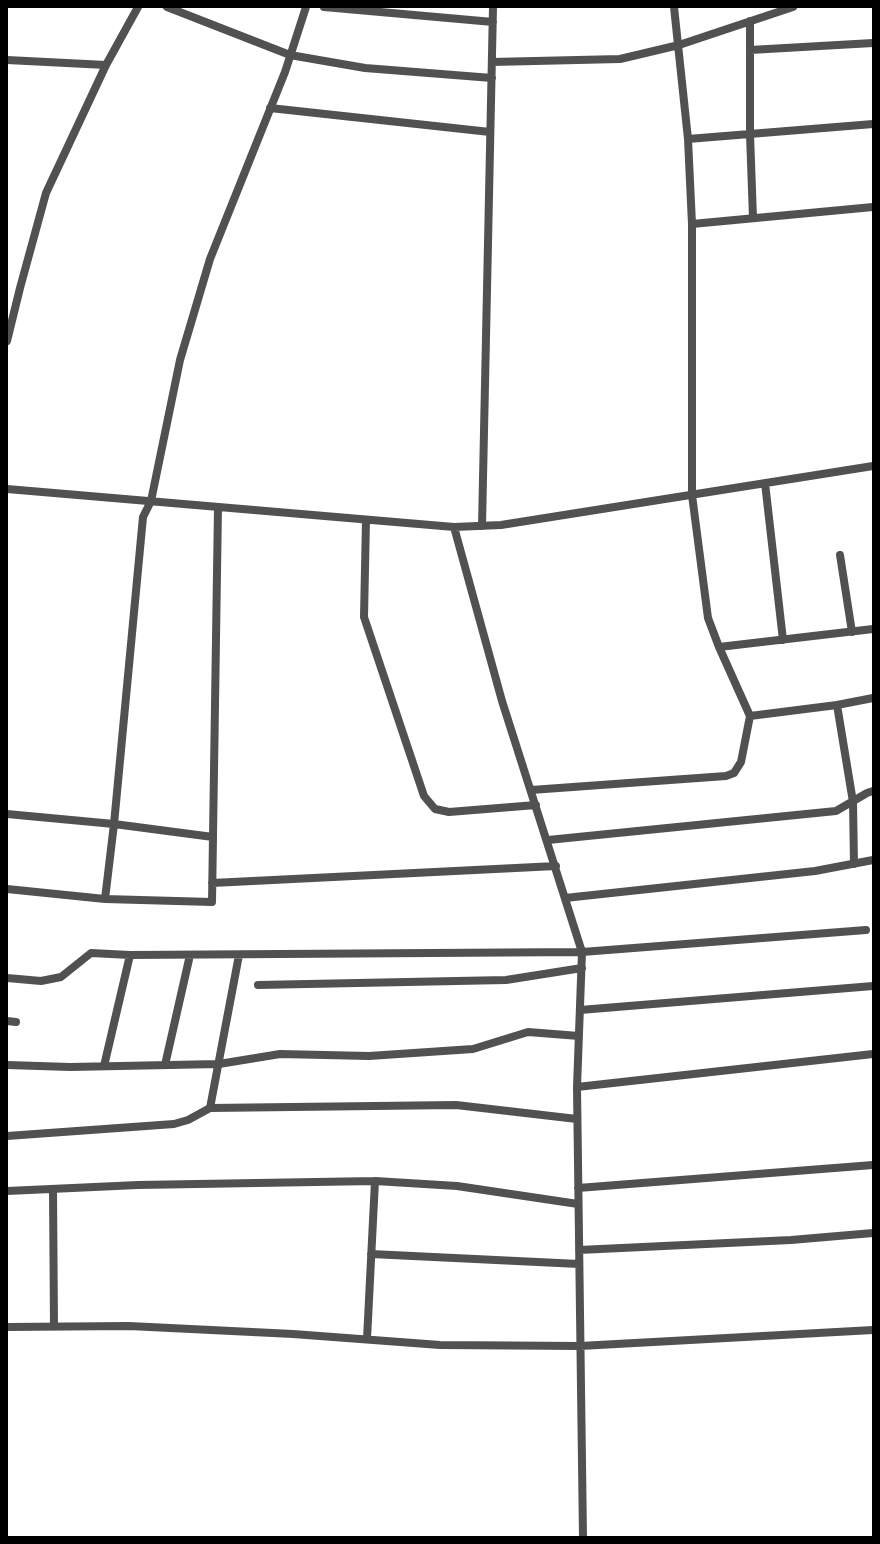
<!DOCTYPE html>
<html>
<head>
<meta charset="utf-8">
<style>
  body { margin:0 }
  #map { position:relative; width:880px; height:1544px; overflow:hidden; background:#fff; font-family:Arial,sans-serif }
  canvas { display:block }
  .frame { position:absolute; inset:0; border:8px solid #000; pointer-events:none }
</style>
</head>
<body>
<div id="map">
<canvas width="880" height="1544"></canvas>
<div class="frame"></div>
</div>
<script>
const context = document.querySelector('canvas').getContext('2d');
context.lineJoin = 'round';
const shape = rows => new Path2D(rows.map(r => 'M' + r).join(''));
function stroke(path, color, width, dash) { context.strokeStyle = color; context.lineWidth = width; context.lineCap = dash ? 'butt' : 'round'; context.setLineDash(dash || []); context.stroke(path); }
const minor = shape([
  [167,7,290,55,365,68,492,78],
  [324,7,493,22],
  [750,21,750,134,753,218],
  [750,50,873,43],
  [7,60,106,65],
  [492,62,620,59,679,45,793,7],
  [270,108,490,132],
  [688,139,873,124],
  [692,224,873,207],
  [7,341,20,288,46,193,106,65,138,7],
  [765,483,783,640],
  [7,489,454,527,501,525,873,466],
  [366,520,364,617,424,796,435,809,449,812,536,805],
  [482,526,493,7],
  [454,527,502,701,582,952,577,1087,583,1537],
  [840,555,852,632],
  [719,647,873,629],
  [837,705,853,802,854,864],
  [750,716,837,705,873,698],
  [531,790,726,776,734,773,741,762,750,716,719,647,708,618,692,495,692,224,688,139,674,7],
  [7,814,114,824,213,837],
  [548,840,836,811,867,793,873,791],
  [212,883,556,866],
  [7,889,105,899,212,902,218,507],
  [565,898,815,871,873,860],
  [105,899,114,824,143,517,151,501,180,360,210,259,285,72,306,7],
  [7,978,41,981,61,977,91,953,130,955,582,952,866,930],
  [258,985,506,980,582,968],
  [580,1010,873,986],
  [7,1021,16,1022],
  [7,1065,70,1067,219,1064,280,1054,369,1056,473,1049,528,1032,579,1036],
  [165,1065,190,955],
  [104,1066,130,955],
  [577,1087,873,1054],
  [210,1108,239,955],
  [7,1136,174,1124,188,1120,210,1108,456,1105,577,1119],
  [578,1188,873,1165],
  [53,1190,54,1326],
  [7,1191,138,1185,375,1181,457,1186,578,1204],
  [579,1250,791,1240,873,1233],
  [371,1254,579,1264],
  [7,1327,129,1326,293,1334,440,1345,580,1346,873,1330],
  [367,1339,375,1181]
]);
stroke(minor, '#515151', 8);
</script>
</body>
</html>
